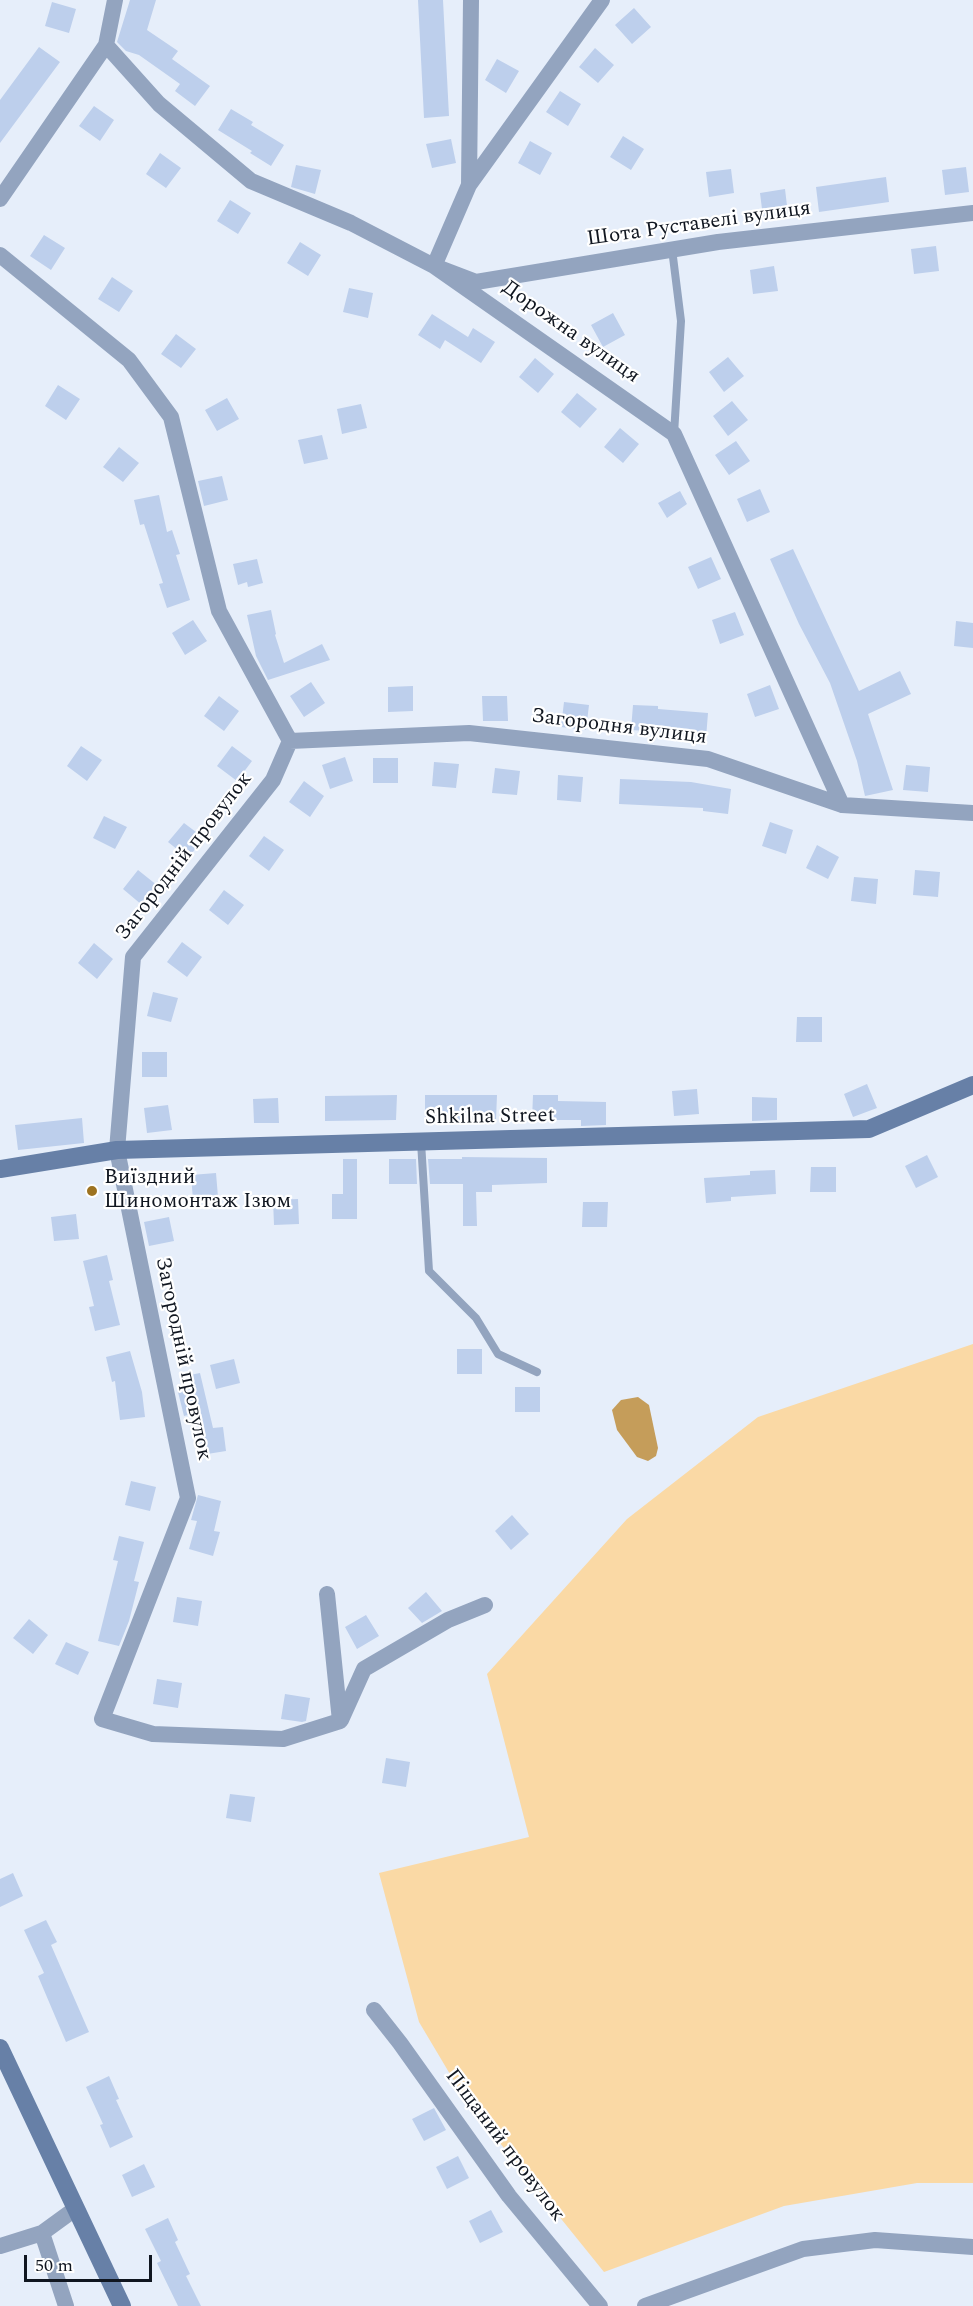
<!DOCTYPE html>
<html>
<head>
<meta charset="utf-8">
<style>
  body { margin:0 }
  #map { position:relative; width:973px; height:2306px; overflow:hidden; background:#e6eefa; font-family:Spectral,serif }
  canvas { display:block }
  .scale { position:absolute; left:24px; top:2255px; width:128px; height:27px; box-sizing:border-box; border:3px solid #101620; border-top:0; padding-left:8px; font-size:18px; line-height:21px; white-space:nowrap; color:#101620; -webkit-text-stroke:4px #fff; paint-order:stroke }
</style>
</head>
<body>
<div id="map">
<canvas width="973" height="2306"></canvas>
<div class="scale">50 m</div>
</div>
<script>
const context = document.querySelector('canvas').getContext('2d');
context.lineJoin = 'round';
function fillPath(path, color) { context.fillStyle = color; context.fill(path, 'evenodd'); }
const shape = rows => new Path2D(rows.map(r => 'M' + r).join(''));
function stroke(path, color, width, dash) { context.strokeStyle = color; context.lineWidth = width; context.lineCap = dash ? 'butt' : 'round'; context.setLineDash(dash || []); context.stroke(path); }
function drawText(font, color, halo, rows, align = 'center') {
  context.font = font + ' Spectral,serif'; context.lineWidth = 4.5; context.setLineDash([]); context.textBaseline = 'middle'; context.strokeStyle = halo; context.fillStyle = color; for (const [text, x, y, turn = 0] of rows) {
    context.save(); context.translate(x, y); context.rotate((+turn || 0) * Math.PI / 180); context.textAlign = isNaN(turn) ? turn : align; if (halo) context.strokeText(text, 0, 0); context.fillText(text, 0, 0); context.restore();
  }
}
const green = shape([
  [973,1344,973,2183,917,2183,784,2206,604,2272,466,2101,419,2022,379,1873,529,1837,487,1674,627,1519,758,1417]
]);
const water = shape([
  [638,1397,649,1405,658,1448,656,1456,648,1461,637,1457,617,1430,612,1410,621,1400]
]);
const building = shape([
  [130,0,156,0,147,30,178,51,172,59,210,86,195,106,175,91,180,84,139,55,126,51,117,42],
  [418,0,443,0,449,116,424,118],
  [52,2,76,9,69,33,45,26],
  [634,8,651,27,632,44,615,25],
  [39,47,60,62,0,143,0,100],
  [595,48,614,65,598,83,579,67],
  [497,59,519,71,506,93,485,80],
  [560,91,581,104,568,126,546,112],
  [94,106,114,120,100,141,79,126],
  [231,109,253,122,251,125,284,145,271,166,250,153,252,151,218,130],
  [623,136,644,149,631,170,610,157],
  [451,139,456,163,432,168,426,144],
  [530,141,552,153,540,175,518,163],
  [160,153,181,168,166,188,146,174],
  [296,165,321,170,315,194,291,187],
  [966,167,969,192,945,195,942,170],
  [731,169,734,193,709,197,706,172],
  [886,177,889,202,819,212,816,187],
  [785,189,788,214,763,217,760,193],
  [230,200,251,213,238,234,217,221],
  [44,235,65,248,51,270,30,256],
  [300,242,321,255,308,276,287,263],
  [936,246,939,271,914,274,911,249],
  [774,266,778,291,753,294,750,270],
  [112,277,133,291,119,312,98,299],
  [349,288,373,293,368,318,343,312],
  [613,313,625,335,603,347,591,325],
  [432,314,468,337,473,328,495,342,481,363,445,340,440,349,418,335],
  [176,334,196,349,181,368,161,354],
  [728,357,744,376,724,392,709,372],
  [535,358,554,374,538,393,519,377],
  [58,385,80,399,66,420,45,406],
  [577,393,597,409,580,428,561,412],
  [227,398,239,419,217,431,205,410],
  [732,401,748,420,728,436,713,416],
  [361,404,367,428,342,434,337,409],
  [620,428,639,444,623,463,604,447],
  [322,435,328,459,304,464,298,440],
  [736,441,750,461,729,475,715,455],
  [119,447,139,463,123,482,103,467],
  [222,476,228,500,204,506,198,481],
  [760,489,770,512,747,522,737,499],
  [680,491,687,504,667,518,658,503],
  [159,495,167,532,172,530,180,554,176,555,190,600,167,608,159,584,163,583,144,524,140,525,134,500],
  [793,549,859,691,900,671,911,694,868,714,893,790,865,796,857,761,830,683,799,624,770,559],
  [711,557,721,579,698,589,688,567],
  [257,559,263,583,248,587,247,582,238,585,233,564],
  [271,610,276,634,275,635,284,663,322,644,330,660,268,680,256,656,247,615],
  [735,612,744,635,720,644,712,620],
  [193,620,207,641,185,655,172,633],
  [956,621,973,623,973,648,954,646],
  [311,682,325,703,304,717,290,696],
  [770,685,779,709,755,717,747,694],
  [413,686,413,711,388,712,388,687],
  [219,696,239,711,224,731,204,716],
  [482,696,507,696,508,721,483,721],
  [564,702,589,705,586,730,561,727],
  [633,705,658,706,658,709,708,713,706,738,681,736,681,733,631,730],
  [81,746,102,760,87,781,67,766],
  [232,746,252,761,237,781,217,766],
  [345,757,353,781,330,789,322,765],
  [373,758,398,758,398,783,373,783],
  [434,762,459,764,456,788,432,786],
  [906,765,930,767,928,792,903,790],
  [495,768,520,771,517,795,492,793],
  [558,775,583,777,581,802,557,800],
  [620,779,691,782,731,789,728,814,703,811,703,808,619,804],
  [304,781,324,796,310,817,289,802],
  [104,816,127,827,115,849,93,838],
  [770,822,793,830,786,854,762,846],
  [184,823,204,838,188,858,168,842],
  [264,836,284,850,269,871,249,856],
  [817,845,839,857,828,879,806,868],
  [138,870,158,886,142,905,123,889],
  [915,870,940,872,938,897,913,895],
  [854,877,878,879,876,904,851,901],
  [224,890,244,905,228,925,209,910],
  [182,942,202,957,187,977,167,962],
  [94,943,113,959,97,979,78,963],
  [153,992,178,998,171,1022,147,1016],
  [797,1017,822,1017,822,1042,796,1042],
  [142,1052,167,1052,167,1077,142,1077],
  [867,1084,877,1108,853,1117,844,1094],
  [697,1089,699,1114,674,1116,672,1091],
  [397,1095,396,1120,325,1121,325,1096],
  [425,1095,497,1095,496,1120,425,1120],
  [533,1095,558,1095,558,1101,606,1102,606,1125,581,1126,581,1120,532,1120],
  [752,1097,777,1098,777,1120,752,1121],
  [278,1098,279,1123,254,1123,253,1099],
  [168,1105,172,1130,147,1133,144,1108],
  [82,1118,84,1143,18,1150,15,1125],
  [927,1155,938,1177,916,1188,905,1166],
  [462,1157,547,1158,547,1183,492,1185,492,1192,476,1192,477,1226,463,1226,463,1184,430,1184,428,1159,462,1159],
  [343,1159,357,1159,357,1219,332,1219,332,1194,343,1194],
  [389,1159,416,1159,417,1184,389,1184],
  [811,1167,836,1167,836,1192,810,1192],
  [775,1170,776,1194,731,1197,731,1201,706,1203,704,1178,750,1175,750,1171],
  [216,1173,218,1197,193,1200,191,1175],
  [298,1199,299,1224,274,1225,273,1200],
  [583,1202,608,1202,607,1227,582,1227],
  [76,1214,79,1239,54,1241,51,1217],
  [169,1217,174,1241,149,1246,144,1222],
  [107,1255,113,1280,109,1281,120,1325,95,1331,89,1307,94,1306,83,1261],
  [457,1349,482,1349,482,1374,457,1374],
  [130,1351,142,1392,145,1417,120,1420,115,1381,112,1382,106,1357],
  [234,1359,240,1383,216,1389,210,1365],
  [200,1373,213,1428,223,1427,226,1451,201,1455,196,1413,184,1416,178,1392,192,1388,190,1375],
  [515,1387,540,1387,540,1412,515,1412],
  [131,1481,156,1487,150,1511,125,1505],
  [198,1495,221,1501,214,1531,220,1532,213,1556,189,1549,197,1521,191,1520],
  [512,1515,529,1534,511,1550,495,1531],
  [119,1536,144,1542,134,1581,139,1582,129,1621,119,1646,98,1641,118,1561,113,1560],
  [426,1592,442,1611,422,1623,408,1608],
  [177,1597,202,1601,198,1626,173,1622],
  [366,1615,379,1636,357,1649,345,1627],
  [29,1619,48,1635,33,1654,13,1638],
  [66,1642,89,1652,78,1675,55,1664],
  [157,1679,182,1683,178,1708,153,1704],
  [285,1694,310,1698,306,1721,302,1722,281,1719],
  [386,1758,410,1762,406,1787,382,1783],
  [230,1794,255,1797,251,1822,226,1818],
  [13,1873,23,1896,0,1907,0,1879],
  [46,1920,57,1942,51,1945,89,2032,66,2042,38,1976,44,1973,24,1930],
  [109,2076,119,2099,116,2100,133,2137,110,2148,100,2125,103,2124,86,2087],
  [434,2108,446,2130,424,2141,412,2119],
  [458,2156,469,2178,447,2189,436,2167],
  [144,2164,155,2187,132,2197,122,2175],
  [491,2210,503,2232,480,2243,469,2221],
  [168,2218,178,2240,175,2242,190,2274,186,2276,201,2306,178,2306,157,2263,161,2261,145,2229]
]);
const lane = shape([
  [672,249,681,321,674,434],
  [421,1142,429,1271,476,1318,498,1354,537,1372]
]);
const street = shape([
  [602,0,469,185,434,266,476,282,718,242,973,213],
  [106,45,159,104,251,181,351,223,434,266,674,434,842,805],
  [469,185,471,0],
  [0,199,106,45,115,0],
  [0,255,129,360,171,417,219,611,290,741,273,780,133,957,117,1150,188,1498,102,1719,153,1734,283,1739,340,1721,327,1594],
  [290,741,469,733,708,759,842,805,973,813],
  [341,1720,364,1669,448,1620,485,1605],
  [374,2010,400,2043,509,2196,600,2306],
  [0,2246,42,2233],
  [66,2306,42,2233,75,2209],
  [645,2306,803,2249,875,2240,973,2247]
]);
const secondary = shape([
  [0,1169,117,1150,869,1129,973,1085],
  [0,2048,122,2306]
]);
const markers = [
  [92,1191,6,"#9d7321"]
];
const streetNames = [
  ["Шота Руставелі вулиця",699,225,-8],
  ["Дорожна вулиця",570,333,35],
  ["Загородня вулиця",619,728,7],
  ["Загородній провулок",185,857,-52],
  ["Shkilna Street",490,1118,-1],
  ["Загородній провулок",182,1359,78],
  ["Піщаний провулок",504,2146,53]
];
const poiNames = [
  ["Виїздний",104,1179],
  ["Шиномонтаж Ізюм",104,1203]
];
fillPath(green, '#fad9a5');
fillPath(water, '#c59d5a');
fillPath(building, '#bdcfec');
stroke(lane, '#93a4bf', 8);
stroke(street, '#93a4bf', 16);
stroke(secondary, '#6780a7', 18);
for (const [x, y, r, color] of markers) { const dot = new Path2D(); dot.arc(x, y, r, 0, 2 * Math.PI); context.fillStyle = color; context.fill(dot); stroke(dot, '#fff', 2); }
drawText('21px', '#101620', '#fff', streetNames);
drawText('21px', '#101620', '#fff', poiNames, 'left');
</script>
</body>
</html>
